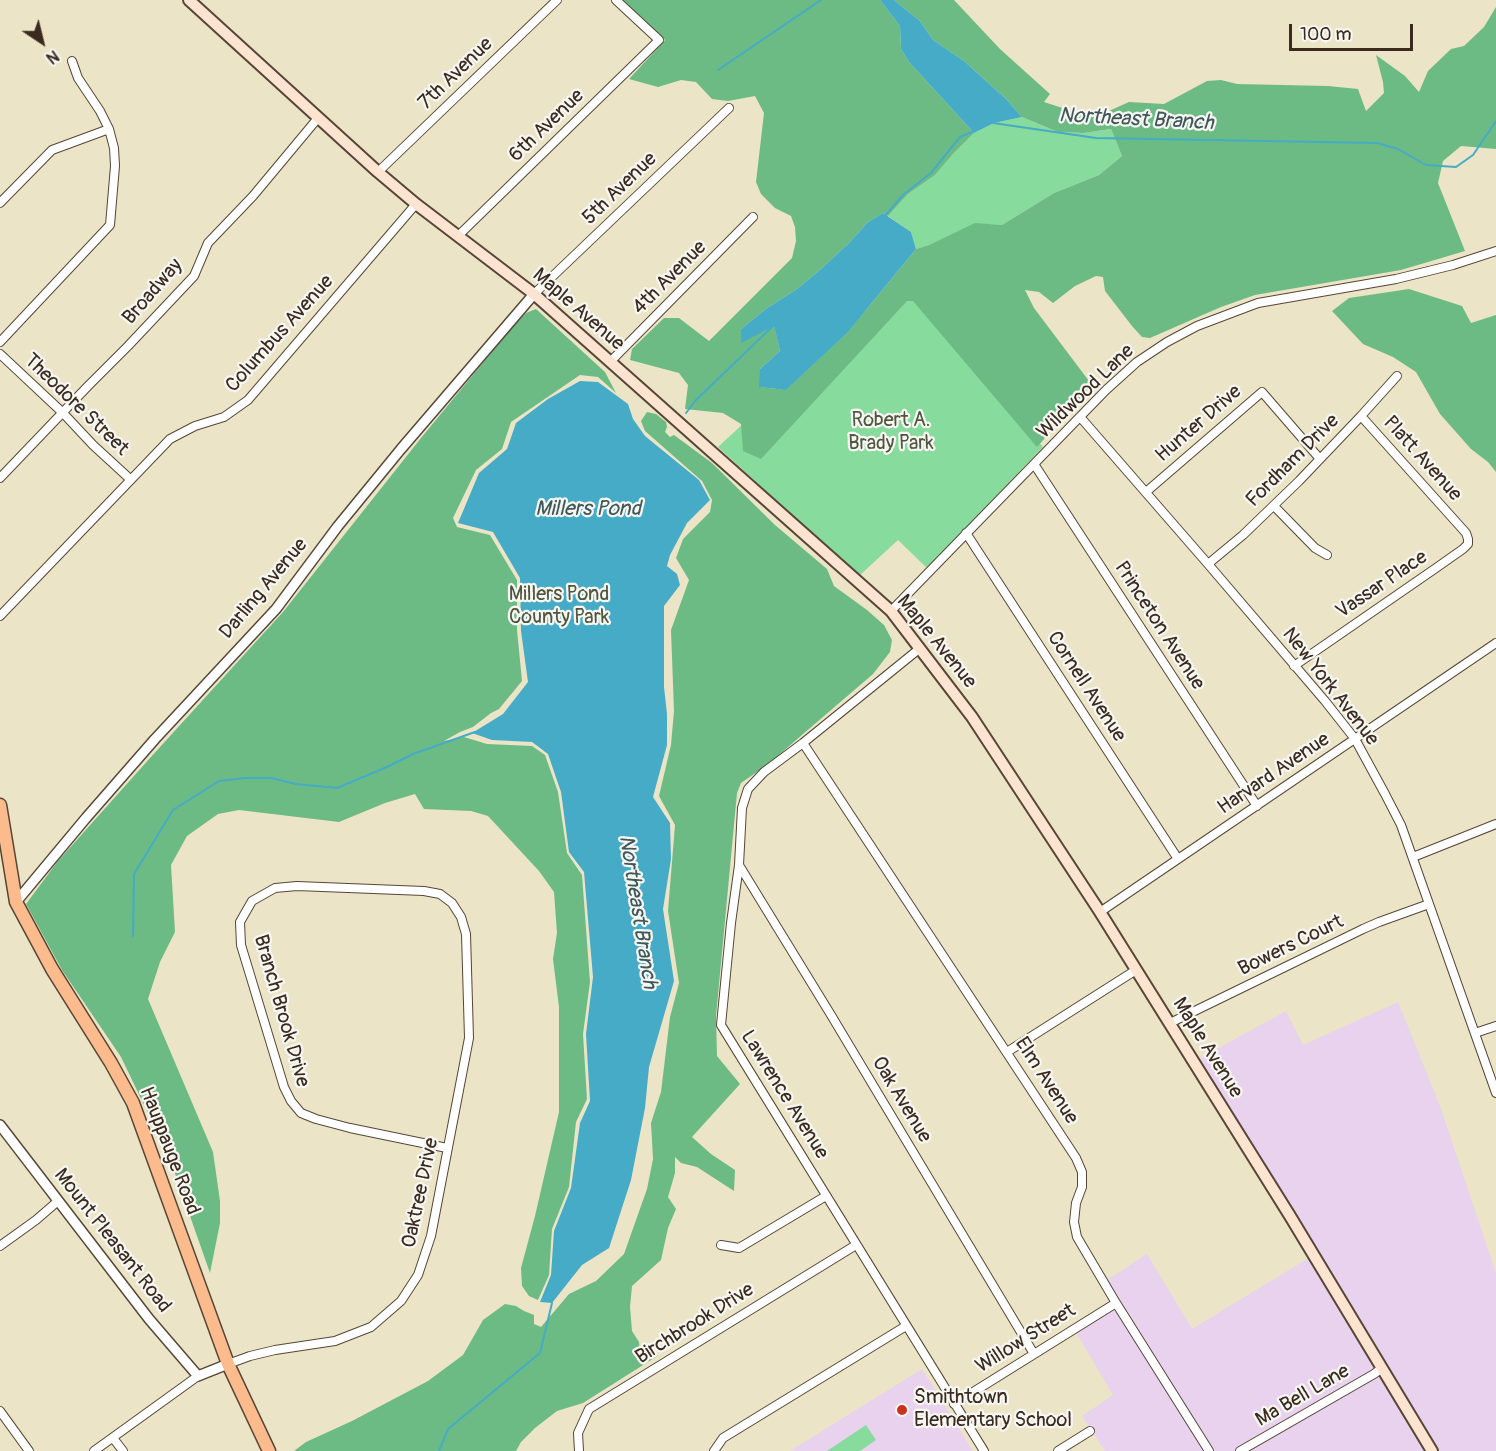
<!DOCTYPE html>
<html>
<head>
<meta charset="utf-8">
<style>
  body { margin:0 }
  #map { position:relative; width:1496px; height:1451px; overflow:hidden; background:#ece4c7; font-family:Pangolin,sans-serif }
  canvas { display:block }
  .north { position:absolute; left:12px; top:12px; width:60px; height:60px; -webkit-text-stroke:4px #f6f6f2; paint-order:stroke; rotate:145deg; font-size:16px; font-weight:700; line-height:24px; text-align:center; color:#3b2a1e }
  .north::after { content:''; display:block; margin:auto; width:21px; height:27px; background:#3b2a1e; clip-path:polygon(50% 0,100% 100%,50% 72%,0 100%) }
  .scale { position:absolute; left:1289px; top:24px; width:124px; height:27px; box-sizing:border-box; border:3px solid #3b2a1e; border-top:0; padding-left:8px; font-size:18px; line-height:21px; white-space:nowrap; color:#3b2a1e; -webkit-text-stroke:4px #f6f6f2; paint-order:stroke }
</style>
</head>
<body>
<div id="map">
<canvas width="1496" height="1451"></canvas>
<div class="north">N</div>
<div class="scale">100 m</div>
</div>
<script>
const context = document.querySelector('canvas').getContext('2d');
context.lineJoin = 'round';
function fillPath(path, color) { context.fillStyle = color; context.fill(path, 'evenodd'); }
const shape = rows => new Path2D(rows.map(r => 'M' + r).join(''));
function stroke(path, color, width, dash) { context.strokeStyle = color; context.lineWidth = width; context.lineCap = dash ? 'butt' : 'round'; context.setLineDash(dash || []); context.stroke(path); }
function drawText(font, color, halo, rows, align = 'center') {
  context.font = font + ' Pangolin,sans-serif'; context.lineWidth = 4.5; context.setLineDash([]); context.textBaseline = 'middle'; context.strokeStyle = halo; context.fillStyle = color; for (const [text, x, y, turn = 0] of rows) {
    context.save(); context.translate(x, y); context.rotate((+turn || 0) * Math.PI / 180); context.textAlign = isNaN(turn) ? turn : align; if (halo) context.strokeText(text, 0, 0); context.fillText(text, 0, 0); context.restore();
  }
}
const built = shape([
  [1398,1002,1440,1106,1496,1273,1496,1451,1105,1451,1082,1416,1113,1395,1075,1331,1115,1306,1101,1284,1147,1254,1192,1329,1312,1256,1193,1062,1286,1011,1303,1045],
  [922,1369,973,1451,790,1451]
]);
const green = shape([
  [1022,117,1058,132,1083,133,1111,129,1122,156,1099,175,1054,193,1002,225,975,224,929,245,916,249,911,232,888,216,908,194,935,175,953,154,974,133,994,123],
  [902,277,1043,447,927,568,898,540,859,576,718,447],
  [866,1425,876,1440,860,1451,827,1451]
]);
const forest = shape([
  [622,0,880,0,900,26,901,49,909,62,974,133,953,154,935,175,908,194,888,216,883,213,868,222,849,243,821,269,797,289,767,308,741,329,774,325,780,351,760,369,760,387,786,390,848,332,916,249,929,245,975,223,1002,225,1054,193,1099,175,1122,156,1111,129,1083,133,1058,132,1022,117,1006,99,964,61,933,40,920,21,894,0,954,0,1000,49,1050,94,1044,102,1087,116,1109,111,1129,102,1164,104,1207,81,1221,80,1237,84,1328,86,1358,89,1366,111,1384,93,1383,82,1376,55,1405,76,1419,92,1428,71,1451,49,1464,46,1484,27,1496,7,1496,149,1461,146,1443,161,1438,183,1465,251,1401,270,1255,295,1221,307,1150,338,1142,337,1132,326,1105,291,1103,277,1096,276,1075,286,1053,303,1039,292,1025,290,1034,308,1092,385,1037,447,913,301,907,301,761,459,743,451,741,424,723,413,685,409,688,385,679,373,630,360,632,349,664,318,679,318,709,341,792,258,796,241,795,227,791,216,775,208,761,194,756,182,764,113,755,96,728,101,712,99,696,82,681,80,658,87,629,79,665,40],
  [1409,289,1462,306,1471,323,1496,315,1496,472,1488,462,1471,449,1440,414,1416,372,1393,357,1363,344,1332,311,1349,298],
  [536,309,605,372,616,393,598,377,580,375,511,422,502,449,476,470,453,518,457,527,490,535,517,580,517,630,522,681,499,709,491,713,473,727,460,732,444,741,464,737,487,744,532,746,545,755,558,792,567,853,582,875,590,982,583,1034,587,1099,576,1122,569,1187,552,1229,549,1275,538,1300,529,1296,522,1286,521,1268,535,1216,559,1112,559,1007,553,959,557,933,554,892,539,871,488,816,471,811,424,809,415,794,385,803,339,822,239,810,218,814,187,836,171,865,175,932,160,962,148,999,213,1152,220,1201,220,1223,210,1273,170,1159,121,1057,62,970,26,904,58,861,150,758,283,612,421,438,514,325,526,313],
  [647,412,656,414,666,422,667,427,665,432,670,437,674,435,712,463,775,525,827,569,834,586,867,610,884,625,892,640,890,652,873,674,767,765,741,783,737,793,716,1016,717,1056,740,1084,692,1137,711,1154,735,1170,734,1191,697,1167,681,1163,675,1157,675,1173,668,1197,676,1209,668,1228,661,1260,632,1286,630,1307,632,1331,639,1342,641,1361,659,1355,583,1403,557,1411,535,1428,521,1442,516,1451,294,1451,306,1442,352,1421,428,1381,463,1355,483,1320,505,1304,516,1306,524,1311,534,1315,534,1324,541,1327,569,1294,596,1281,624,1254,647,1189,653,1159,651,1123,661,1092,670,1017,679,983,668,911,675,825,659,796,671,745,674,711,671,630,689,580,676,558,683,539,710,512,712,500,702,481,645,431,641,421]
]);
const water = shape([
  [880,0,894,0,920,21,933,40,964,61,1006,99,1022,117,994,123,974,133,909,62,901,49,900,26],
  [883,213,911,232,916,249,848,332,786,390,759,387,760,369,780,351,774,326,741,343,741,329,767,308,797,289,821,269,849,243,868,222],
  [580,381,598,382,628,404,633,419,645,436,699,480,710,500,687,523,670,555,667,566,677,574,680,585,664,606,664,687,667,714,667,745,653,797,670,823,671,859,663,909,674,981,649,1067,645,1108,631,1180,609,1248,582,1265,552,1303,540,1302,551,1275,554,1231,571,1188,580,1123,590,1101,586,1034,593,977,584,872,569,852,561,792,548,754,532,742,492,740,472,733,503,714,528,682,521,631,520,578,493,532,458,523,479,473,507,449,516,423,548,399]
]);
const stream = shape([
  [718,70,821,0],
  [993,123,1096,138,1377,143,1398,149,1426,165,1456,167,1473,155,1496,121],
  [884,217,903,195,931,173,960,137,974,131],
  [686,413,695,401,775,324],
  [133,936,134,874,173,810,219,781,245,778,271,778,296,784,337,788,387,767,413,754,475,732],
  [439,1451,448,1429,540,1353,552,1303]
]);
const minor = shape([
  [378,172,557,0],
  [0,203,52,150,109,129],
  [459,235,659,40,616,0],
  [534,294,729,108],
  [0,342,110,225,115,166,114,148,109,129,100,111,78,78,72,61],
  [0,354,63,413,93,445,130,479],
  [610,362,753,217],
  [1081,418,1208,564,1325,701,1355,739,1385,794,1401,825,1496,1093],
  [1034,464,1257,806],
  [0,478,88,386,128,346,194,276,208,243,253,196,318,118],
  [1146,492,1262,392,1320,459],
  [1274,506,1315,548,1327,555],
  [966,533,1178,859],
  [1208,564,1243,535,1299,481,1361,416,1397,376],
  [891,611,1106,390,1137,362,1167,342,1197,326,1258,303,1396,279,1453,265,1496,251],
  [0,616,170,439,195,426,224,417,248,400,416,204],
  [919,649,803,743,764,772,748,789,742,808,739,865,731,923,721,1025,984,1451],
  [1294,666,1436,568,1463,549,1468,544,1468,539,1466,533,1361,416],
  [803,743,1076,1158,1082,1172,1082,1187,1076,1203,1074,1222,1077,1237,1116,1303,1209,1451],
  [1413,857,1496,824],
  [739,865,831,1015,1034,1354],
  [1100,912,1496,643],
  [1170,1023,1363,929,1379,922,1429,904],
  [1475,1033,1496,1026],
  [1007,1052,1136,970],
  [721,1245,739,1248,826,1196],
  [0,1246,36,1220,58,1201],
  [228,1364,250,1356,275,1350,335,1341,371,1327,401,1301,418,1275,431,1236,469,1038,466,934,461,917,452,903,440,894,424,891,297,886,275,888,252,901,240,922,241,945,284,1087,291,1101,301,1113,316,1119,350,1128,447,1148],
  [954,1404,1116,1303],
  [0,1411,29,1451],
  [113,1438,123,1451],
  [94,1451,198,1376],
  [579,1451,578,1433,589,1409,856,1245],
  [714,1451,723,1438,906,1326],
  [1058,1451,1090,1431],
  [1240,1451,1374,1374,1382,1368]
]);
const tertiary = shape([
  [16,902,86,818,155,739,276,609,338,526,401,449,534,294],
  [0,1125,149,1319,198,1376,228,1364]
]);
const secondary = shape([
  [189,0,378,172,416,204,534,294,891,611,972,717,1100,912,1290,1216,1432,1451]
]);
const primary = shape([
  [0,805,16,902,52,969,111,1063,133,1103,228,1364,269,1451]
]);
const markers = [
  [902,1410,6,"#c8321e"]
];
const streetNames = [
  ["7th Avenue",456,74,-44],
  ["6th Avenue",547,126,-44],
  ["5th Avenue",620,189,-44],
  ["4th Avenue",670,278,-45],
  ["Broadway",153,292,-49],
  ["Maple Avenue",578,310,41],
  ["Columbus Avenue",280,334,-48],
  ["Wildwood Lane",1086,392,-44],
  ["Theodore Street",76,405,44],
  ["Hunter Drive",1199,424,-41],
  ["Platt Avenue",1422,459,48],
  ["Fordham Drive",1293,461,-45],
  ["Vassar Place",1382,585,-34],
  ["Darling Avenue",264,589,-50],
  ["Princeton Avenue",1159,626,57],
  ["Maple Avenue",936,642,51],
  ["Cornell Avenue",1086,687,57],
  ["New York Avenue",1330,687,52],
  ["Harvard Avenue",1274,774,-34],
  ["Bowers Court",1291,946,-26],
  ["Branch Brook Drive",281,1011,74],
  ["Maple Avenue",1207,1048,58],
  ["Elm Avenue",1046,1081,57],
  ["Lawrence Avenue",784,1095,58],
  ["Oak Avenue",901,1100,59],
  ["Hauppauge Road",169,1151,69],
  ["Oaktree Drive",421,1193,-78],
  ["Mount Pleasant Road",112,1241,52],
  ["Birchbrook Drive",695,1324,-32],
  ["Willow Street",1026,1339,-32],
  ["Ma Bell Lane",1303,1396,-30]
];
const parkNames = [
  ["Robert A.",891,421],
  ["Brady Park",891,444],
  ["Millers Pond",559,595],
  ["County Park",559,618]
];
const poiNames = [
  ["Smithtown",914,1398],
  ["Elementary School",914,1421]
];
const waterNames = [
  ["Northeast Branch",1136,120,3],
  ["Millers Pond",588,510],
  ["Northeast Branch",637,912,81]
];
fillPath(built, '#e8d2ee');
fillPath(green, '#87db9c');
fillPath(forest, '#6dbb84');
fillPath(water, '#46abc6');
stroke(stream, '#46abc6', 2);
stroke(minor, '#564637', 10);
stroke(tertiary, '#564637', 12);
stroke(secondary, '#564637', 14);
stroke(primary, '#564637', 15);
stroke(minor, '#fff', 8);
stroke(tertiary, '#fff', 9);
stroke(secondary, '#fde4d1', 10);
stroke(primary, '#fbbb8d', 12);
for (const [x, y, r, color] of markers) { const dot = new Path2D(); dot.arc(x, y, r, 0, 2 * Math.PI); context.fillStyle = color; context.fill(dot); stroke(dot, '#f6f6f2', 2); }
drawText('20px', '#3b2a1e', '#f6f6f2', streetNames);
drawText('20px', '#4e563e', '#f6f6f2', parkNames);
drawText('20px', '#3b2a1e', '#f6f6f2', poiNames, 'left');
drawText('italic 21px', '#3f5759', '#f6f6f2', waterNames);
</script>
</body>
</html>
